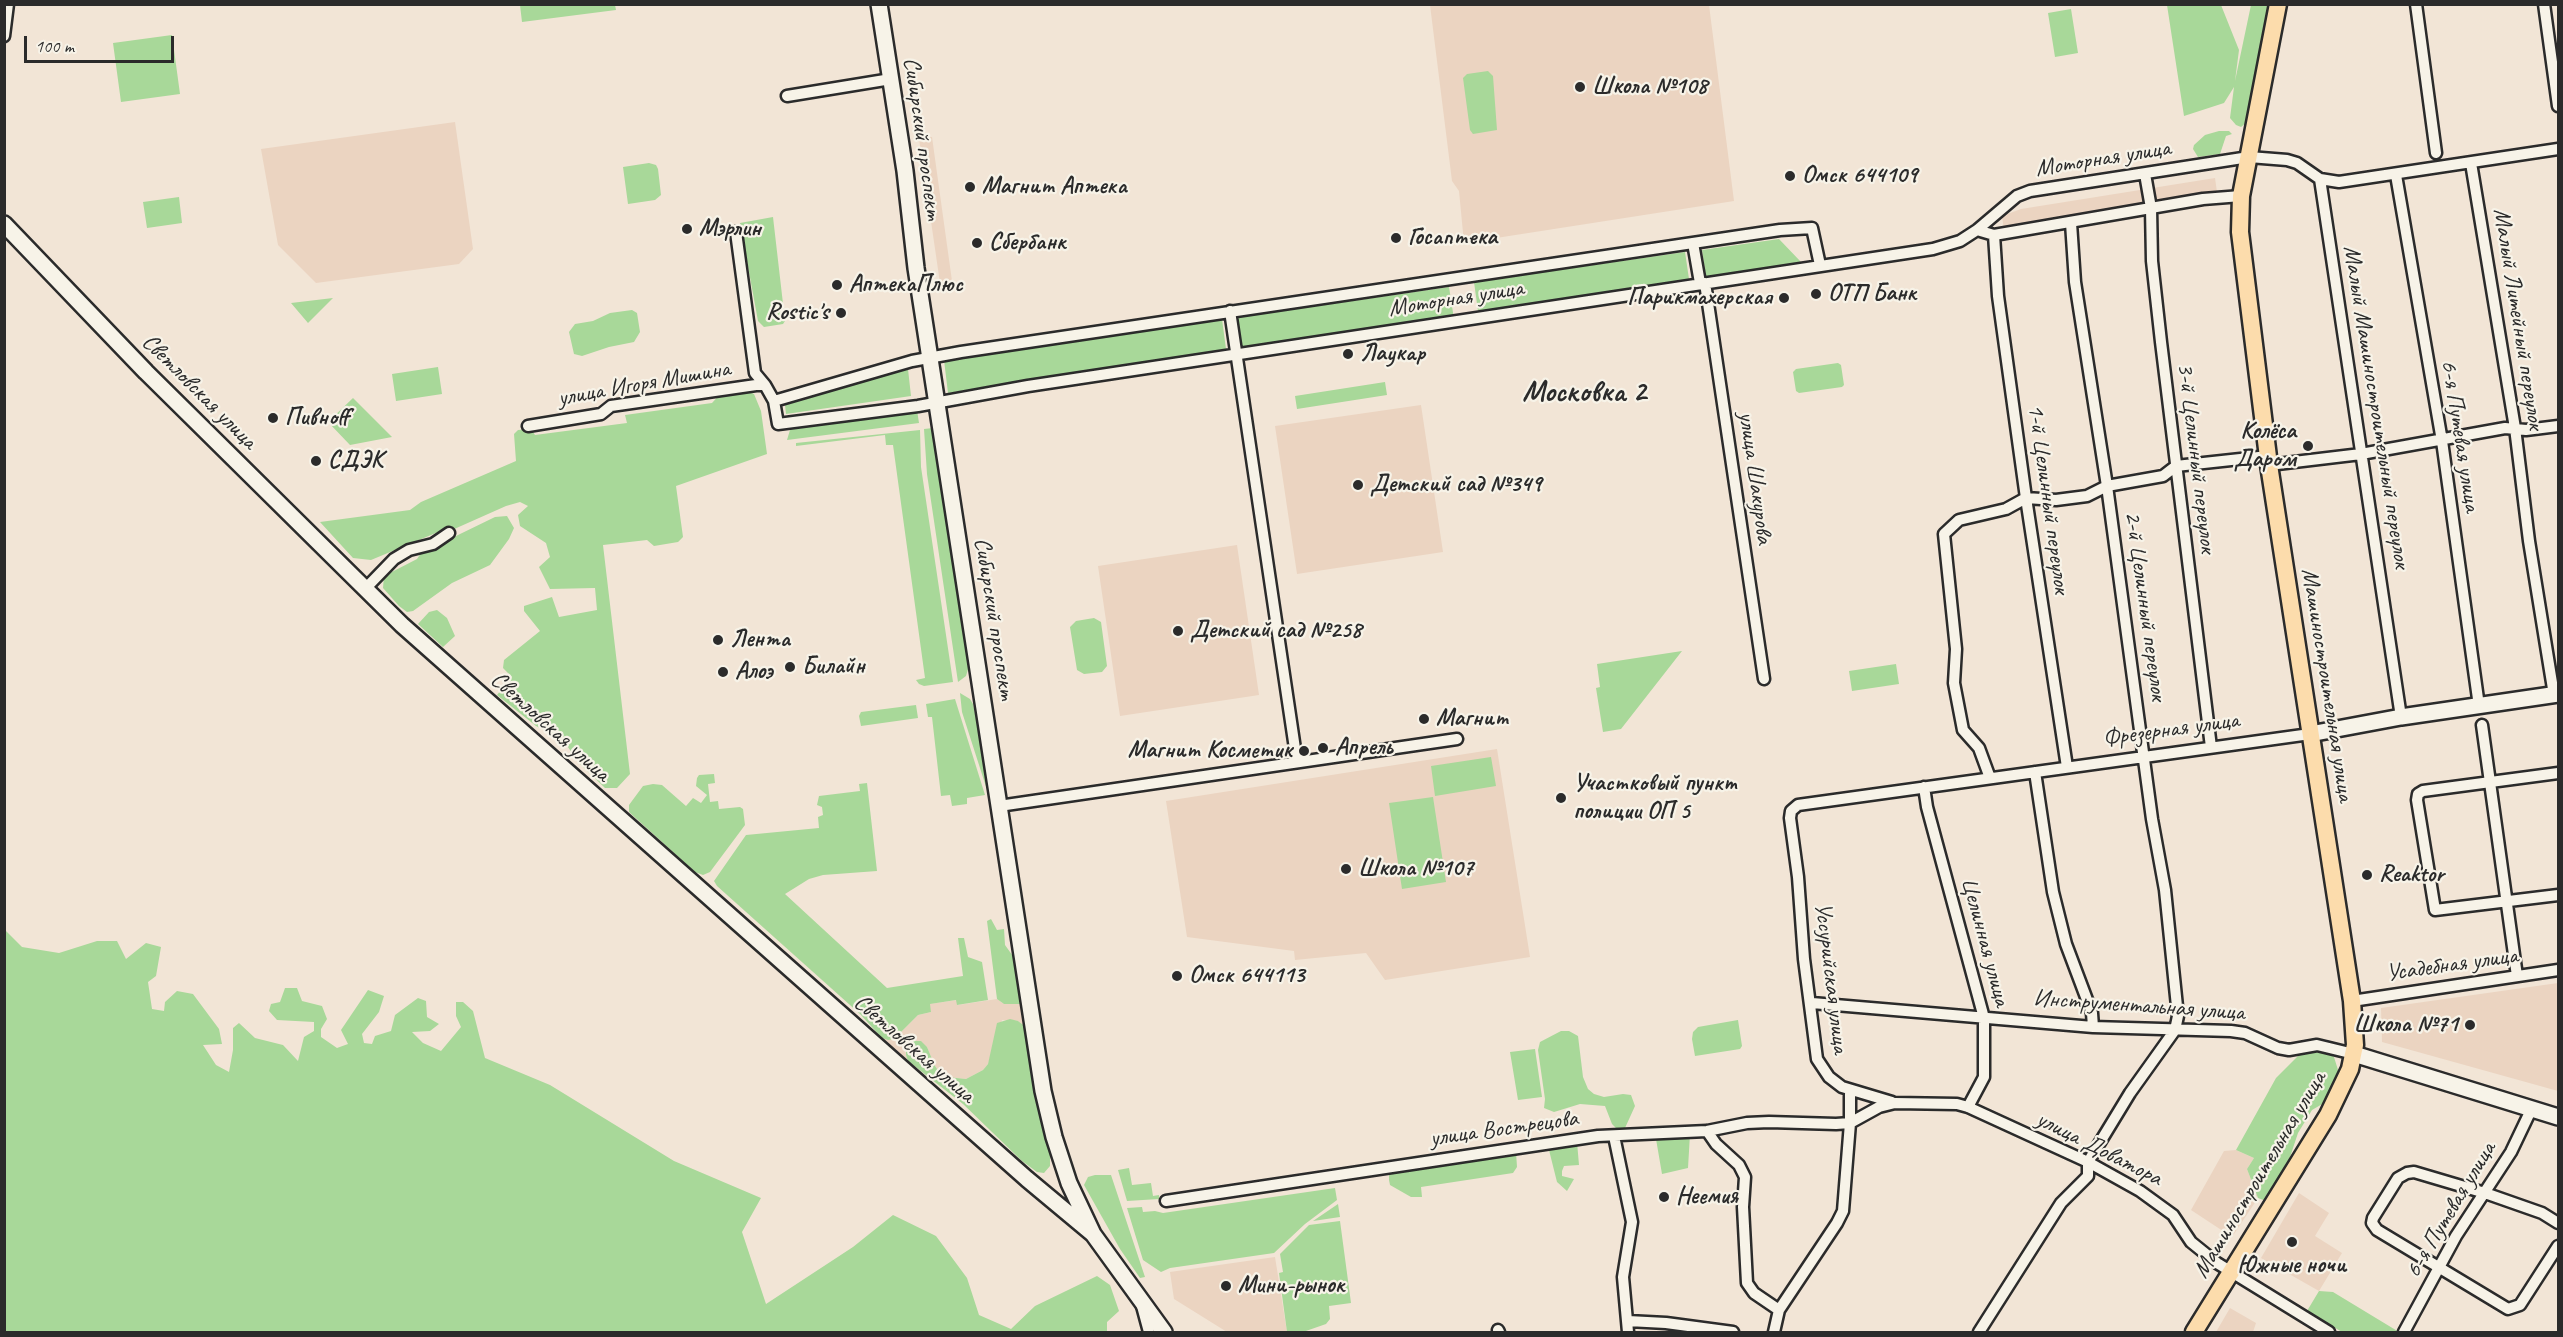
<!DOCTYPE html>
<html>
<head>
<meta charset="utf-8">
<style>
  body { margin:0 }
  #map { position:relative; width:2563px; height:1337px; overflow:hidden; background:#f2e5d6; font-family:Caveat,sans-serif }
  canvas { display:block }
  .frame { position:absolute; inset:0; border:6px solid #2b2b2b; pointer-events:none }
  .scale { position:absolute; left:24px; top:36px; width:150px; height:27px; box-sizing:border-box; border:3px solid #2b2b2b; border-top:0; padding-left:8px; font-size:18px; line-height:21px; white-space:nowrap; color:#2b2b2b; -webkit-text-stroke:4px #f7f3e8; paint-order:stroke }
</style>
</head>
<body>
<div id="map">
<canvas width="2563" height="1337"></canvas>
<div class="frame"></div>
<div class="scale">100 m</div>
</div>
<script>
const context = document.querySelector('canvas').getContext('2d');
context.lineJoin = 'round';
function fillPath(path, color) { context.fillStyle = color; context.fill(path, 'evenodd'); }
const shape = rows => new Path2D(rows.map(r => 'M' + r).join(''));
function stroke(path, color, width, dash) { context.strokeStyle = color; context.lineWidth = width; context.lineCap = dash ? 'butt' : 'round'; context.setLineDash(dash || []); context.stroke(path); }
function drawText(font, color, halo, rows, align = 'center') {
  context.font = font + ' Caveat,sans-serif'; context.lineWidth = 4.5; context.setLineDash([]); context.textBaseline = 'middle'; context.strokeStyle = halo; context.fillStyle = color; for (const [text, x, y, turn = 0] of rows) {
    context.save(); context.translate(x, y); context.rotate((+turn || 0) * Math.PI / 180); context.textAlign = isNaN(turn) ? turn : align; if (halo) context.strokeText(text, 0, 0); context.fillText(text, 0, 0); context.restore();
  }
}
const built = shape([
  [1430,5,1709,5,1734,201,1464,243,1459,191,1452,181],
  [455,122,473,249,459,264,316,283,278,245,261,149],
  [932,137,952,281,940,283,919,139],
  [2215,178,2217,192,2004,230,2002,216,2021,209],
  [1421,405,1443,552,1297,574,1275,426],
  [1237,545,1259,695,1120,716,1098,566],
  [1497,749,1530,957,1385,980,1366,953,1295,960,1294,951,1187,937,1166,801],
  [2558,983,2558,1091,2382,1042,2381,1008],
  [997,999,1004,1004,1022,1000,1026,1027,1018,1021,1002,1020,988,1064,983,1070,966,1079,947,1077,940,1073,935,1066,927,1047,907,1045,905,1050,908,1061,882,1038,894,1039,918,1015,931,1012,929,1004,957,1000,958,1005],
  [2236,1150,2254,1158,2247,1169,2258,1198,2232,1237,2191,1210,2224,1151],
  [2299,1193,2329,1213,2315,1236,2342,1253,2319,1291,2261,1258],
  [1275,1257,1287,1332,1227,1332,1174,1299,1170,1272],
  [2230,1308,2256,1323,2253,1332,2216,1332]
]);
const green = shape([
  [520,5,615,5,616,10,522,22],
  [2167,5,2221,5,2239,50,2235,81,2251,5,2269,5,2247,122,2241,127,2236,125,2230,118,2234,87,2224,103,2184,116],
  [2071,9,2078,53,2055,57,2048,13],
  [172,35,180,94,121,102,113,43],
  [1488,71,1493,76,1497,130,1473,134,1470,130,1463,78,1467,74],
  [2219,131,2229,131,2232,134,2226,136,2220,154,2198,157,2193,149,2194,145,2205,135],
  [649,163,656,165,658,169,661,195,655,200,628,204,623,167],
  [179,197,182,223,147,228,143,202],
  [773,217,785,321,783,324,764,327,758,321,740,223],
  [1779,239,1801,262,1706,277,1702,250],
  [1685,252,1689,279,1478,311,1474,282],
  [1449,287,1454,319,1239,350,1234,318],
  [333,298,308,323,291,303],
  [632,310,637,313,640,332,634,342,609,347,582,356,574,354,569,332,575,324,593,321,610,313],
  [1222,319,1226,349,948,393,944,360],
  [1838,363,1841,365,1844,385,1842,387,1799,393,1796,391,1793,372,1796,369],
  [438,367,442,394,396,401,392,374],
  [908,369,911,396,786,414,785,405],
  [1385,382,1387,395,1297,409,1295,396],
  [742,389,754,394,761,411,767,454,676,486,683,537,678,542,654,546,647,540,603,545,630,774,617,788,605,788,579,763,563,740,536,726,497,695,512,677,503,668,504,660,540,631,524,611,524,606,552,597,559,617,597,610,595,588,550,589,539,567,550,557,546,543,520,526,518,515,528,506,520,502,506,506,452,530,443,530,371,560,353,558,320,522,410,510,421,502,516,461,514,434,518,430,531,429,535,435,627,423,625,415,712,403,722,392],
  [353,398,392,437,350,445,328,422],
  [917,410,919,423,787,440,790,430,795,426],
  [933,428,969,666,966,676,958,682,927,474,924,429],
  [920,430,921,467,953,682,924,686,919,684,916,680,925,678,893,445,886,445,885,435,796,446,796,443],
  [507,516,514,528,509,539,490,565,452,583,413,611,407,612,399,606,383,588,384,576,417,559,421,553,495,517],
  [437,610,447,618,455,636,443,647,418,624,429,612],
  [1094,618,1101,622,1107,666,1102,672,1084,674,1077,670,1070,627,1076,621],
  [1682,651,1621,729,1603,732,1596,688,1600,687,1597,664],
  [1896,664,1899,684,1852,691,1849,671],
  [960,693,970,699,973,704,991,792,988,793,962,712],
  [955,699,985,795,967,798,967,804,952,806,950,795,941,796,932,717,928,717,926,704],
  [916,705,918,718,861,726,859,716,861,712],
  [1491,757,1496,786,1435,796,1431,766],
  [714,774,715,783,708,784,710,802,718,801,719,809,740,807,743,809,745,825,710,872,703,875,695,872,629,812,629,805,643,786,653,784,662,785,686,806,693,798,701,803,707,795,696,786,697,778,699,775],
  [867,783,877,871,823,875,809,879,785,894,887,988,963,976,958,938,964,938,968,957,982,962,988,1000,957,1005,956,1000,930,1004,931,1012,918,1015,894,1039,888,1040,882,1038,860,1014,717,886,714,881,746,835,819,828,818,817,823,815,822,807,817,805,819,796,860,791,859,784],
  [1433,797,1446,882,1402,889,1389,803],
  [991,919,997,930,1004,929,1005,945,1015,959,1022,1000,1020,1004,1004,1004,997,999,987,921],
  [4,929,22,947,59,953,97,941,117,941,126,959,146,943,161,947,156,976,148,982,152,1009,164,1011,165,1002,177,991,193,994,219,1029,222,1044,203,1045,216,1065,229,1072,233,1050,233,1028,239,1023,255,1038,283,1045,298,1061,304,1037,314,1031,314,1022,277,1020,269,1011,271,1004,280,1002,285,988,297,988,302,1001,322,1006,327,1019,321,1029,321,1037,337,1048,348,1044,341,1030,368,990,384,996,379,1012,362,1034,364,1043,372,1044,375,1036,391,1031,395,1015,418,998,426,1001,427,1017,439,1024,430,1031,412,1032,423,1043,441,1051,461,1027,456,1016,456,1002,463,1002,473,1011,485,1058,550,1085,674,1161,761,1198,742,1232,766,1304,853,1247,893,1215,936,1236,967,1278,979,1315,1011,1329,1035,1306,1097,1276,1110,1285,1119,1311,1107,1322,1107,1332,5,1332],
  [1010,1019,1018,1021,1026,1027,1038,1101,1050,1149,1050,1166,1044,1173,1037,1172,1022,1161,963,1104,908,1061,906,1055,906,1045,911,1041,921,1041,927,1047,935,1066,940,1073,947,1077,966,1079,983,1070,988,1064,997,1023],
  [1738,1020,1742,1046,1740,1049,1695,1056,1692,1039,1693,1032,1698,1027],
  [1561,1031,1569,1031,1578,1036,1583,1077,1588,1089,1594,1094,1604,1097,1623,1094,1631,1095,1635,1106,1625,1128,1618,1130,1612,1124,1605,1106,1580,1104,1554,1112,1544,1108,1545,1099,1538,1050,1540,1042],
  [1535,1049,1542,1097,1518,1100,1510,1052],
  [2325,1051,2334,1057,2338,1070,2337,1082,2324,1103,2312,1110,2298,1133,2290,1157,2266,1201,2258,1198,2247,1169,2254,1158,2236,1150,2276,1078,2301,1053],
  [1690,1134,1688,1168,1662,1174,1656,1139],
  [1577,1142,1579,1165,1564,1166,1562,1171,1562,1176,1574,1179,1567,1191,1557,1182,1548,1146],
  [1516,1152,1517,1167,1513,1173,1421,1187,1422,1197,1411,1197,1390,1185,1389,1180,1389,1175,1393,1169],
  [1129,1168,1132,1185,1151,1183,1153,1196,1159,1195,1159,1199,1127,1201,1118,1170],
  [1095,1175,1111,1175,1145,1277,1140,1278,1120,1249,1084,1185,1088,1177],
  [1335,1188,1337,1200,1305,1224,1274,1253,1170,1268,1161,1272,1143,1260,1127,1208,1142,1207,1143,1212,1155,1211,1163,1213],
  [1338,1204,1340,1217,1313,1221],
  [1340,1221,1351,1303,1329,1306,1330,1319,1326,1324,1303,1332,1287,1332,1279,1273,1283,1272,1280,1254,1309,1225],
  [2319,1291,2333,1292,2399,1332,2342,1332,2307,1311]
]);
const street = shape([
  [2416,4,2436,153],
  [2544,4,2558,106],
  [4,36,8,4],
  [787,96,891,79],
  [2471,163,2515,428,2529,541,2554,695],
  [2145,174,2151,208,2152,261,2161,342,2211,747],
  [2396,175,2442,441,2479,706],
  [2320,179,2401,717],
  [1977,230,1994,235,2203,199,2241,196],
  [736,232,755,373,765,385],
  [1994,235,1998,296,2026,498,2067,767],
  [1693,243,1700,283],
  [1705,283,1764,679],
  [1230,311,1297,762],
  [774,401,912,361,961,352,1780,230,1812,228,1820,265],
  [528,426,601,414,611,406,756,385,765,385,774,401,778,424,918,406,1028,386,1933,249,1960,241,1977,230,2017,196,2030,191,2249,157,2287,160,2297,163,2320,179,2339,182,2558,149],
  [2269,465,2361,454,2505,428,2526,430,2558,426],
  [365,589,394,559,409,550,433,544,449,533],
  [2482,725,2517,976],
  [2035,772,2053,892,2066,944,2092,1013,2093,1027],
  [2558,773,2423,791,2418,794,2417,800,2435,910,2558,895],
  [1990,778,1979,748,1963,730,1954,683,1956,649,1944,534,1959,520,2006,509,2026,498,2056,500,2087,496,2107,486,2163,476,2176,466,2268,456],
  [1924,787,1927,807,1984,1018,1984,1077,1968,1107],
  [999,806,1457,739],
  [2352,1001,2558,970],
  [1812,1003,2093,1027,2231,1031,2245,1033,2278,1048,2289,1050,2317,1045,2354,1054],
  [1892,1102,1842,1087,1829,1077,1817,1059,1804,959,1798,877,1790,818,1791,811,1798,805,2310,734],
  [1707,1131,1716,1144,1739,1165,1745,1177,1743,1207,1747,1283,1754,1293,1779,1310],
  [1614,1136,1632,1222,1623,1277,1628,1332],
  [1166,1201,1598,1136,1707,1131,1747,1123,1769,1122,1836,1124,1850,1123,1879,1107,1895,1103,1957,1104,1968,1107,2088,1162,2140,1191,2173,1215,2191,1242,2217,1263,2329,1332],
  [2558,1223,2542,1213,2485,1193,2414,1172,2407,1173,2398,1178,2373,1218,2372,1223,2377,1230,2508,1309,2520,1305,2558,1246],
  [1142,1306,1149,1332],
  [1628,1321,1666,1323,1733,1332],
  [1498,1330,1499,1332],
  [1774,1332,1779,1310,1837,1223,1843,1211,1850,1123,1850,1090],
  [1979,1332,2061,1203,2088,1176,2088,1162,2130,1093,2175,1030,2178,1016,2165,890,2152,819,2107,486,2075,282,2071,223],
  [2404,1332,2456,1236,2511,1152,2532,1108]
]);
const secondary = shape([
  [879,4,905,171,916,268,1043,1091,1054,1137,1069,1183,1093,1234,1164,1332],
  [4,224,146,372,402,625,1027,1179,1093,1234],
  [2310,734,2401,717,2558,694],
  [2354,1054,2558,1117]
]);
const primary = shape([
  [2194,1332,2328,1115,2350,1069,2355,1045,2352,1001,2269,465,2240,232,2241,196,2278,4]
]);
const markers = [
  [1580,87,6,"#2b2b2b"],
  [1790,176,6,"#2b2b2b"],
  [970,187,6,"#2b2b2b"],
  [687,229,6,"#2b2b2b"],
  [1396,238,6,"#2b2b2b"],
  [977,243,6,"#2b2b2b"],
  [837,285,6,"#2b2b2b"],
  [1816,294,6,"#2b2b2b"],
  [1784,298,6,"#2b2b2b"],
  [841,313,6,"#2b2b2b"],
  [1348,354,6,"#2b2b2b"],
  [273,418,6,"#2b2b2b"],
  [2308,446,6,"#2b2b2b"],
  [316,461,6,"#2b2b2b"],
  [1358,485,6,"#2b2b2b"],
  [1178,631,6,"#2b2b2b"],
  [718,640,6,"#2b2b2b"],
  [790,667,6,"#2b2b2b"],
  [723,672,6,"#2b2b2b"],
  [1424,719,6,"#2b2b2b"],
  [1323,748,6,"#2b2b2b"],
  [1304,751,6,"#2b2b2b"],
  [1561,798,6,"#2b2b2b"],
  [1346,869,6,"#2b2b2b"],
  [2367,875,6,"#2b2b2b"],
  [1177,976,6,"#2b2b2b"],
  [2470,1025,6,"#2b2b2b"],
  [1664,1197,6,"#2b2b2b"],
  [2292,1242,6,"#2b2b2b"],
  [1226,1286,6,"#2b2b2b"]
];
const poiNames = [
  ["Школа №108",1592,87],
  ["Омск 644109",1802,176],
  ["Магнит Аптека",982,187],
  ["Мэрлин",699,229],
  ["Госаптека",1408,238],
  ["Сбербанк",989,243],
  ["АптекаПлюс",849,285],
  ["ОТП Банк",1828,294],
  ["Парикмахерская",1772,298,"right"],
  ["Rostic's",829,313,"right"],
  ["Лаукар",1360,354],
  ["Пивноff",285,418],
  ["Колёса",2296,432,"right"],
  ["Даром",2296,460,"right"],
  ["СДЭК",328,461],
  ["Детский сад №349",1370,485],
  ["Детский сад №258",1190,631],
  ["Лента",730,640],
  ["Билайн",802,667],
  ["Алоэ",735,672],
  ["Магнит",1436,719],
  ["Апрель",1335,748],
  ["Магнит Косметик",1292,751,"right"],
  ["Участковый пункт",1573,784],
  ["полиции ОП 5",1573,812],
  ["Школа №107",1358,869],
  ["Reaktor",2379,875],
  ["Омск 644113",1189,976],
  ["Школа №71",2458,1025,"right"],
  ["Неемия",1676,1197],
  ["Южные ночи",2292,1266,"center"],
  ["Мини-рынок",1238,1286]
];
const streetNames = [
  ["Сибирский проспект",922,139,82],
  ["Моторная улица",2103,159,-9],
  ["Моторная улица",1456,299,-9],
  ["Малый Литейный переулок",2518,319,81],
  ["улица Игоря Мишина",644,384,-10],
  ["Светловская улица",199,392,45],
  ["Малый Машиностроительный переулок",2376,407,81],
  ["6-я Путевая улица",2460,436,81],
  ["3-й Целинный переулок",2196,458,83],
  ["улица Шакурова",1755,478,82],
  ["1-й Целинный переулок",2048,499,82],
  ["2-й Целинный переулок",2145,606,82],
  ["Сибирский проспект",994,619,81],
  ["Машиностроительная улица",2327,685,81],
  ["Светловская улица",550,727,42],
  ["Фрезерная улица",2171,730,-8],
  ["Целинная улица",1985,942,75],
  ["Усадебная улица",2452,965,-8],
  ["Уссурийская улица",1831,978,83],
  ["Инструментальная улица",2139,1006,4],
  ["Светловская улица",914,1049,41],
  ["улица Вострецова",1504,1129,-8],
  ["улица Доватора",2099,1149,27],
  ["Машиностроительная улица",2260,1175,-59],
  ["6-я Путевая улица",2451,1210,-59]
];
const districtNames = [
  ["Московка 2",1584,393]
];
fillPath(built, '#ebd4c1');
fillPath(green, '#a8d899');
stroke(street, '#2b2b2b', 15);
stroke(secondary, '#2b2b2b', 20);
stroke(primary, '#2b2b2b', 21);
stroke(street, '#f7f3e8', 10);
stroke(secondary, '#f7f3e8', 15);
stroke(primary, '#fcdcac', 16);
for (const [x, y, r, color] of markers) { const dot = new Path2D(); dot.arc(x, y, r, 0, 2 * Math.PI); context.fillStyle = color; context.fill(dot); stroke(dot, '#f7f3e8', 2); }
drawText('bold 24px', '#2b2b2b', '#f7f3e8', poiNames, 'left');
drawText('24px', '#2b2b2b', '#f7f3e8', streetNames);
drawText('bold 30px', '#2b2b2b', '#f7f3e8', districtNames);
</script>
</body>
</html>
